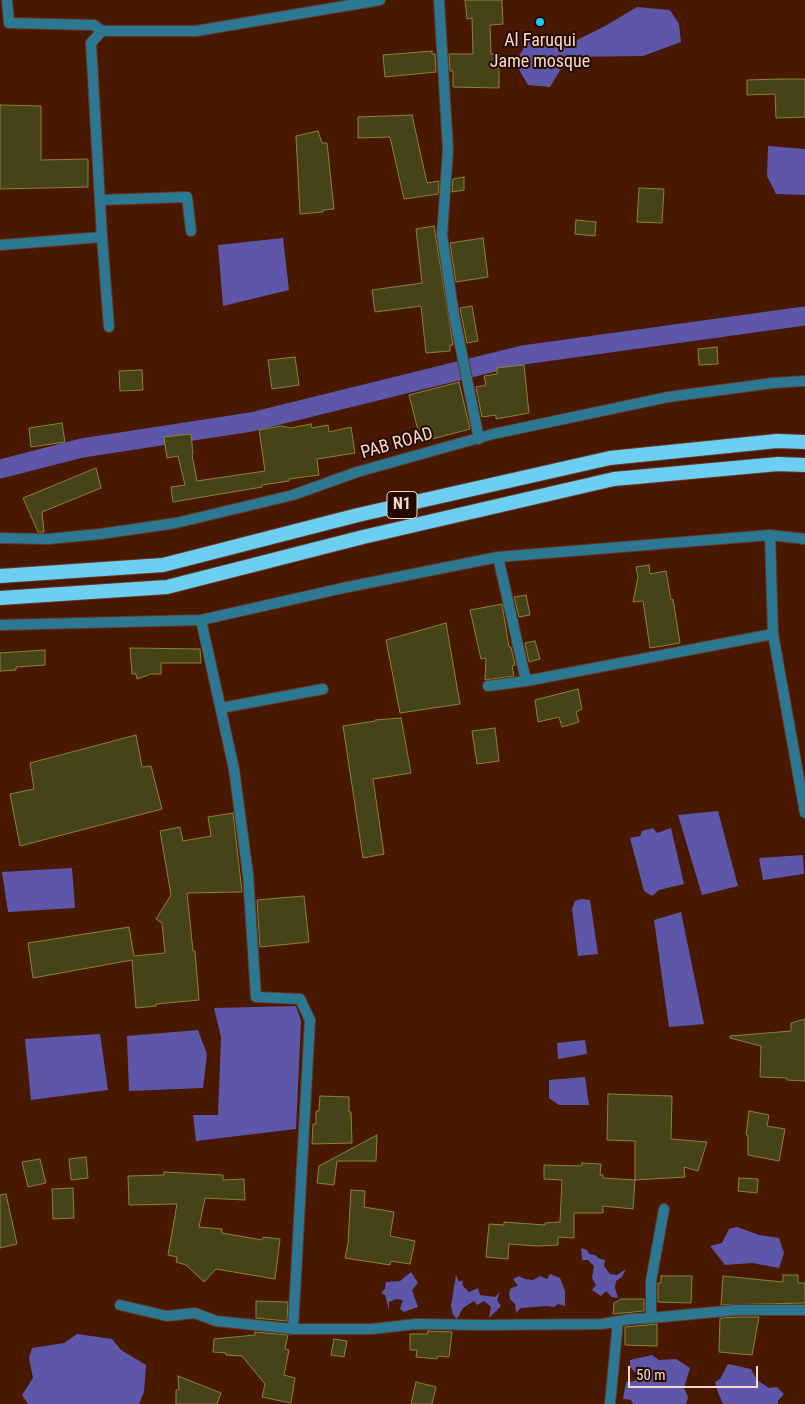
<!DOCTYPE html>
<html>
<head>
<meta charset="utf-8">
<style>
  body { margin:0 }
  #map { position:relative; width:805px; height:1404px; overflow:hidden; background:#491800; font-family:"Roboto Condensed",sans-serif }
  canvas { display:block }
  .scale { position:absolute; left:628px; top:1366px; width:130px; height:22px; box-sizing:border-box; border:2px solid #f9d9ca; border-top:0; padding-left:6px; font-size:15px; line-height:18px; white-space:nowrap; color:#f9d9ca; -webkit-text-stroke:4px #240900; paint-order:stroke }
</style>
</head>
<body>
<div id="map">
<canvas width="805" height="1404"></canvas>
<div class="scale">50 m</div>
</div>
<script>
const context = document.querySelector('canvas').getContext('2d');
context.lineJoin = 'round';
function fillPath(path, color) { context.fillStyle = color; context.fill(path, 'evenodd'); }
const shape = rows => new Path2D(rows.map(r => 'M' + r).join(''));
function stroke(path, color, width, dash) { context.strokeStyle = color; context.lineWidth = width; context.lineCap = dash ? 'butt' : 'round'; context.setLineDash(dash || []); context.stroke(path); }
function drawText(font, color, halo, rows, align = 'center') {
  context.font = font + ' "Roboto Condensed",sans-serif'; context.lineWidth = 4; context.setLineDash([]); context.textBaseline = 'middle'; context.strokeStyle = halo; context.fillStyle = color; for (const [text, x, y, turn = 0] of rows) {
    context.save(); context.translate(x, y); context.rotate((+turn || 0) * Math.PI / 180); context.textAlign = isNaN(turn) ? turn : align; if (halo) context.strokeText(text, 0, 0); context.fillText(text, 0, 0); context.restore();
  }
}
const water = shape([
  [637,7,670,10,679,24,681,42,643,56,568,57,550,87,528,85,515,63,530,37,571,43,605,26],
  [768,146,805,149,805,195,776,194,767,176],
  [283,238,289,290,223,306,218,245],
  [718,811,738,886,702,895,678,815],
  [653,828,657,833,671,828,684,884,659,890,652,896,644,891,630,838,640,836,642,831],
  [803,855,804,874,763,880,759,858],
  [72,868,75,908,8,912,2,872],
  [582,899,590,900,598,954,578,956,572,909,575,901],
  [681,912,704,1024,669,1027,654,920],
  [296,1006,301,1021,296,1129,196,1141,193,1115,218,1115,221,1037,214,1008],
  [198,1030,207,1054,203,1088,129,1091,127,1036],
  [100,1034,108,1090,31,1100,25,1039],
  [585,1040,587,1054,558,1059,557,1043],
  [585,1077,589,1105,559,1105,549,1098,549,1080],
  [737,1227,759,1235,779,1238,784,1253,779,1268,752,1263,725,1265,710,1246,722,1243,729,1229],
  [581,1248,587,1250,589,1254,595,1255,600,1259,605,1260,604,1266,610,1274,617,1275,626,1269,622,1277,616,1281,615,1288,618,1298,612,1297,606,1291,601,1296,592,1290,596,1285,592,1278,594,1266,588,1260,582,1260],
  [411,1272,418,1283,412,1290,418,1307,404,1312,400,1309,403,1300,396,1299,389,1302,389,1310,385,1295,381,1293,385,1289,386,1282,400,1281],
  [550,1274,560,1278,565,1291,565,1306,558,1304,554,1307,547,1306,521,1308,516,1313,515,1304,510,1299,509,1293,511,1288,518,1286,513,1279,519,1276,525,1279,533,1280,540,1276,547,1279],
  [456,1275,459,1282,462,1280,463,1286,469,1292,478,1288,480,1295,495,1297,500,1292,497,1300,501,1306,489,1318,491,1307,484,1301,477,1305,474,1301,463,1308,457,1319,453,1315,451,1306],
  [77,1334,112,1339,121,1350,146,1365,144,1392,139,1404,28,1404,22,1395,33,1378,29,1358,32,1348,64,1343],
  [652,1355,659,1360,676,1359,690,1368,684,1388,688,1397,686,1404,633,1404,631,1400,623,1399,626,1382,635,1381,636,1373,630,1367,630,1360],
  [728,1364,751,1369,757,1380,769,1388,777,1387,784,1394,778,1401,778,1404,723,1404,717,1390,715,1382,720,1379]
]);
const canal = shape([
  [0,469,82,448,251,422,523,355,805,316]
]);
const building = shape([
  [465,0,502,0,503,24,490,25,491,54,499,54,499,88,453,87,453,71,450,71,449,54,473,54,472,18,467,19,465,0],
  [432,51,432,54,435,54,436,72,385,77,383,55,432,51],
  [781,79,805,79,805,117,776,118,775,94,747,95,747,80,781,79],
  [0,105,41,106,41,160,88,159,88,187,0,189,0,105],
  [412,115,427,183,439,181,438,194,404,199,390,137,358,138,358,117,412,115],
  [318,131,322,143,327,143,334,209,323,210,323,212,300,214,296,136,318,131],
  [464,177,464,190,452,192,453,179,464,177],
  [639,188,664,189,662,223,637,222,639,188],
  [576,220,596,222,595,236,575,234,576,220],
  [434,226,453,345,450,345,450,351,426,353,421,306,375,312,372,290,422,283,416,229,434,226],
  [483,238,488,277,456,282,450,243,483,238],
  [472,306,478,341,467,343,460,308,472,306],
  [717,347,718,364,699,365,698,349,717,347],
  [295,357,299,385,272,389,268,360,295,357],
  [524,365,529,413,496,419,496,415,482,417,476,387,486,385,484,376,497,374,497,368,524,365],
  [142,370,143,390,120,391,119,371,142,370],
  [459,382,470,429,421,442,409,395,459,382],
  [62,423,65,442,31,447,29,428,62,423],
  [311,424,312,428,328,425,329,432,351,427,355,453,317,459,319,475,289,479,289,481,262,485,262,487,173,502,171,487,185,485,178,456,167,458,164,437,191,434,193,454,192,455,197,481,265,471,259,430,281,426,291,428,311,424],
  [96,468,101,488,42,512,44,532,38,532,23,498,96,468],
  [649,565,650,574,666,571,671,600,673,599,680,643,650,648,643,601,633,602,638,577,636,567,649,565],
  [526,595,530,615,519,617,514,597,526,595],
  [502,604,509,647,511,647,515,665,512,666,514,676,485,680,486,658,481,659,470,610,502,604],
  [446,623,460,704,400,713,386,640,446,623],
  [535,641,540,659,529,662,525,643,535,641],
  [130,648,200,649,201,663,161,663,161,674,151,674,137,679,136,674,132,674,130,648],
  [45,650,45,665,16,667,16,670,0,671,0,653,45,650],
  [578,689,582,709,576,712,579,722,562,727,559,717,538,722,535,700,578,689],
  [401,718,411,773,373,779,384,854,363,858,343,726,375,721,375,720,401,718],
  [495,728,499,761,477,764,472,731,495,728],
  [136,735,142,767,151,766,162,809,20,846,10,794,34,789,30,763,136,735],
  [233,813,242,892,187,893,193,951,195,951,199,1000,156,1004,156,1006,136,1008,132,960,33,978,28,943,129,927,134,956,165,953,162,923,156,919,171,895,160,831,180,827,183,841,211,836,208,817,233,813],
  [304,896,309,942,260,947,257,900,304,896],
  [805,1019,805,1081,787,1080,787,1078,760,1077,761,1046,730,1038,730,1036,791,1031,791,1023,805,1019],
  [608,1094,672,1096,671,1139,707,1142,698,1171,684,1167,685,1177,635,1180,635,1141,607,1140,608,1094],
  [320,1096,349,1097,349,1112,351,1112,352,1143,312,1144,313,1124,316,1124,316,1111,319,1111,320,1096],
  [749,1111,769,1115,767,1126,785,1129,779,1161,748,1155,748,1135,746,1135,749,1111],
  [377,1135,376,1161,337,1161,334,1185,317,1183,319,1166,377,1135],
  [86,1157,88,1178,71,1180,69,1159,86,1157],
  [40,1159,46,1183,28,1187,22,1162,40,1159],
  [582,1163,601,1164,600,1175,603,1175,603,1178,635,1180,633,1209,603,1206,603,1213,574,1213,574,1238,558,1237,558,1245,537,1246,509,1244,508,1259,486,1257,489,1224,504,1225,504,1222,545,1225,545,1223,560,1222,562,1180,544,1179,544,1165,582,1166,582,1163],
  [164,1172,223,1175,223,1180,244,1179,245,1200,205,1198,199,1227,222,1229,222,1233,262,1240,263,1237,280,1239,275,1279,216,1269,204,1282,186,1265,176,1262,177,1257,168,1255,177,1204,129,1205,128,1176,164,1175,164,1172],
  [739,1178,758,1179,757,1193,738,1191,739,1178],
  [73,1188,74,1218,53,1219,52,1189,73,1188],
  [351,1190,365,1191,364,1207,394,1212,390,1236,415,1241,410,1264,391,1261,390,1265,345,1258,348,1243,351,1190],
  [6,1194,17,1244,0,1248,0,1195,6,1194],
  [783,1275,798,1275,798,1283,805,1283,805,1303,721,1305,723,1276,783,1282,783,1275],
  [661,1276,692,1276,691,1303,658,1302,658,1283,661,1283,661,1276],
  [621,1299,644,1299,644,1311,613,1314,614,1303,621,1299],
  [256,1301,288,1302,287,1321,256,1318,256,1301],
  [736,1317,759,1317,752,1355,719,1352,720,1318,736,1317],
  [657,1324,657,1346,625,1345,625,1327,657,1324],
  [428,1331,452,1332,449,1357,438,1356,437,1359,416,1357,417,1350,410,1350,410,1334,427,1334,428,1331],
  [255,1332,288,1335,285,1349,289,1350,284,1375,295,1378,291,1403,262,1397,265,1384,242,1356,226,1355,226,1353,213,1352,214,1339,255,1335,255,1332],
  [334,1339,347,1341,344,1357,331,1355,334,1339],
  [178,1376,221,1393,217,1404,176,1404,176,1390,179,1390,178,1376],
  [416,1382,436,1387,432,1404,411,1404,416,1382]
]);
const minor = shape([
  [7,0,9,23,94,25,102,31],
  [439,0,448,150,442,235,454,315,479,439],
  [100,200,187,197,191,231],
  [102,237,109,327],
  [0,245,102,237,91,43,102,31,196,31,380,0],
  [770,535,773,634],
  [0,538,48,539,100,534,176,523,293,495,357,472,493,434,668,397,773,383,805,381],
  [498,557,526,681],
  [201,620,234,769,248,875,256,997,300,999,310,1020,293,1329,372,1329,416,1324,481,1325,602,1324,631,1319,651,1318,651,1281,664,1209],
  [0,625,201,620,343,588,498,557,770,535,805,539],
  [488,686,526,681,773,634,805,813],
  [221,708,323,689],
  [120,1305,167,1316,195,1313,216,1321,293,1329],
  [651,1318,736,1310,805,1310],
  [610,1404,618,1321]
]);
const trunk = shape([
  [0,576,163,565,358,515,610,458,777,441,805,442],
  [0,598,167,587,363,537,614,479,778,464,805,465]
]);
const markers = [
  [540,22,5,"#1acafc"]
];
const shields = [
  [402,505,30]
];
const shieldNames = [
  ["N1",402,505]
];
const poiNames = [
  ["Al Faruqui",540,41],
  ["Jame mosque",540,62]
];
const streetNames = [
  ["PAB ROAD",397,444,-16]
];
fillPath(water, '#5e57a9');
stroke(canal, '#5e57a9', 19);
fillPath(building, '#474318');
stroke(building, '#8a8432', 1);
stroke(minor, '#653720', 12);
stroke(trunk, '#653720', 16);
stroke(minor, '#2c7893', 10);
stroke(trunk, '#6ccef1', 14);
for (const [x, y, r, color] of markers) { const dot = new Path2D(); dot.arc(x, y, r, 0, 2 * Math.PI); context.fillStyle = color; context.fill(dot); stroke(dot, '#240900', 2); }
for (const [x, y, w] of shields) { const box = new Path2D(); box.roundRect(x - w / 2, y - 13.5, w, 27, 4); context.fillStyle = '#240900'; context.fill(box); stroke(box, '#f9d9ca', 1); }
drawText('bold 16px', '#f9d9ca', null, shieldNames);
drawText('18px', '#f9d9ca', '#240900', poiNames);
drawText('18px', '#f9d9ca', '#240900', streetNames);
</script>
</body>
</html>
